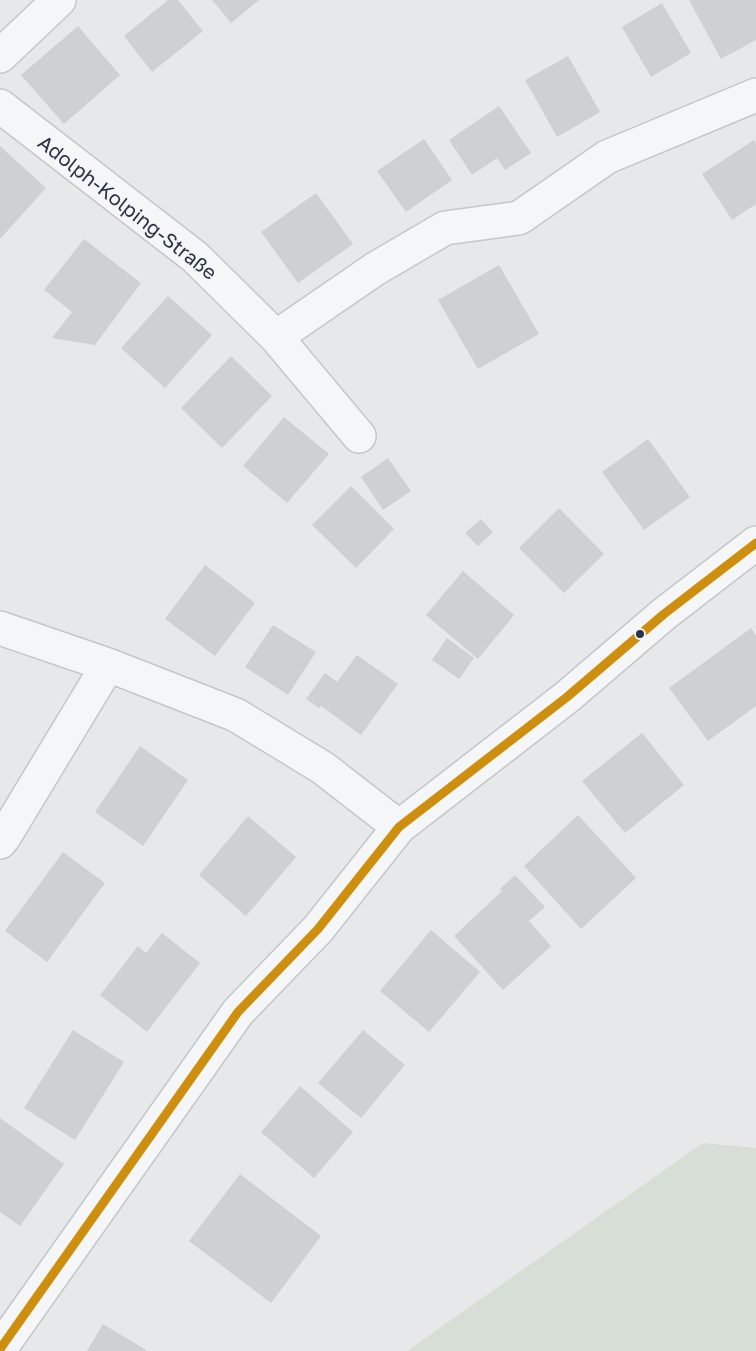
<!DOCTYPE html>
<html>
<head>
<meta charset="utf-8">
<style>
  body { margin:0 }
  canvas { display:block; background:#e6e8ea }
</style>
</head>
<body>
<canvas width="756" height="1351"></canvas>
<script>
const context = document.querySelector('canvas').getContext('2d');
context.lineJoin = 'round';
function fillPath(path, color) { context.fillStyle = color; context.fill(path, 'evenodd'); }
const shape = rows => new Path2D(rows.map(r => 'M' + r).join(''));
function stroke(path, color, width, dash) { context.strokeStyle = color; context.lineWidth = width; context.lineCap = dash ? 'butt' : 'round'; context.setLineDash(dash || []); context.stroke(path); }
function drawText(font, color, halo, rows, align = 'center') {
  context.font = font + ' "Golos Text",sans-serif'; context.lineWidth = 5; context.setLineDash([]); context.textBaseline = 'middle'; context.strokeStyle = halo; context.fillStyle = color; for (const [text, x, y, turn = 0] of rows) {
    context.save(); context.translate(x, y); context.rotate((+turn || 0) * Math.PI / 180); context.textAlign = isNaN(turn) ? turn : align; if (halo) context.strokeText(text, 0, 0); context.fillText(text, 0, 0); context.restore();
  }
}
const green = shape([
  [703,1143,756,1148,756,1351,407,1351]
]);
const building = shape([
  [168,0,178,0,203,31,152,72,124,36],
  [212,0,259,0,231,23],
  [689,0,756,0,756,40,721,59],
  [662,3,691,53,651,77,622,27],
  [78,26,120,75,64,124,21,75],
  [568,56,600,112,557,137,525,80],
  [499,106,531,153,505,170,497,158,472,175,449,140],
  [424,139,452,180,406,212,377,171],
  [754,140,756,144,756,204,732,220,702,174],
  [0,146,46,188,0,239],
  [316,193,353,244,298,283,261,232],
  [84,239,141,283,95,345,52,338,72,312,44,290],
  [499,265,539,334,478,369,438,300],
  [168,296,212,335,165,388,121,348],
  [231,356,272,396,222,448,181,408],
  [284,417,329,454,287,503,243,466],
  [648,439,690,497,644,530,602,472],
  [388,458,411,491,383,510,361,477],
  [351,486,394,529,356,568,312,525],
  [559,508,604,554,564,593,519,548],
  [481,519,493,532,478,546,465,533],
  [205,565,255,603,215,656,165,619],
  [463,571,514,615,478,659,426,615],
  [273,625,316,652,288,695,245,667],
  [751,628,756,636,756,706,708,741,669,688],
  [447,638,474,658,459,679,432,660],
  [357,655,398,684,361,735,321,706,319,708,306,699,325,673,337,682],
  [642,733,684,785,625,833,582,781],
  [140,746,188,780,143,846,95,812],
  [578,815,636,878,581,929,524,866],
  [248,816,296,857,246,916,199,875],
  [63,852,105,883,47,962,5,931],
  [515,875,545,907,529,921,551,946,503,990,454,936,502,891,500,889],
  [431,930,480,972,429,1032,380,991],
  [162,933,200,963,147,1032,100,995,138,946,146,953],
  [73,1030,124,1062,75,1140,24,1108],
  [363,1030,405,1065,361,1118,318,1083],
  [300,1086,353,1132,314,1178,261,1132],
  [0,1118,64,1164,20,1226,0,1212],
  [240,1174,321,1236,271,1303,189,1241],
  [103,1324,148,1351,87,1351]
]);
const street = shape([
  [0,56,59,0],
  [0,106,195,257,276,337,359,436],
  [276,337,375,269,445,228,519,218,607,157,756,95],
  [0,628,108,665,236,715,323,768,399,827],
  [0,842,4,837,108,665],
  [0,1349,238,1012,318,929,399,827,567,697,664,614,756,543]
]);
const bus1 = shape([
  [0,1349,238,1012,318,929,399,827,567,697,664,614,756,543]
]);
const markers = [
  [640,634,5,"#2b3445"]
];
const streetNames = [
  ["Adolph-Kolping-Straße",127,208,38]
];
fillPath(green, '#d6ded6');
fillPath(building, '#ced0d3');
stroke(street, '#c4c6c8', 36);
stroke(street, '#f5f6f7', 33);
stroke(bus1, '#ce8f0e', 9);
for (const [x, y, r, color] of markers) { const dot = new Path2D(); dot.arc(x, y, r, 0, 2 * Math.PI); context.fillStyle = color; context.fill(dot); stroke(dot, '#f4f6f9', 2); }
drawText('20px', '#2b3445', '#f4f6f9', streetNames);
</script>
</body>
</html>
